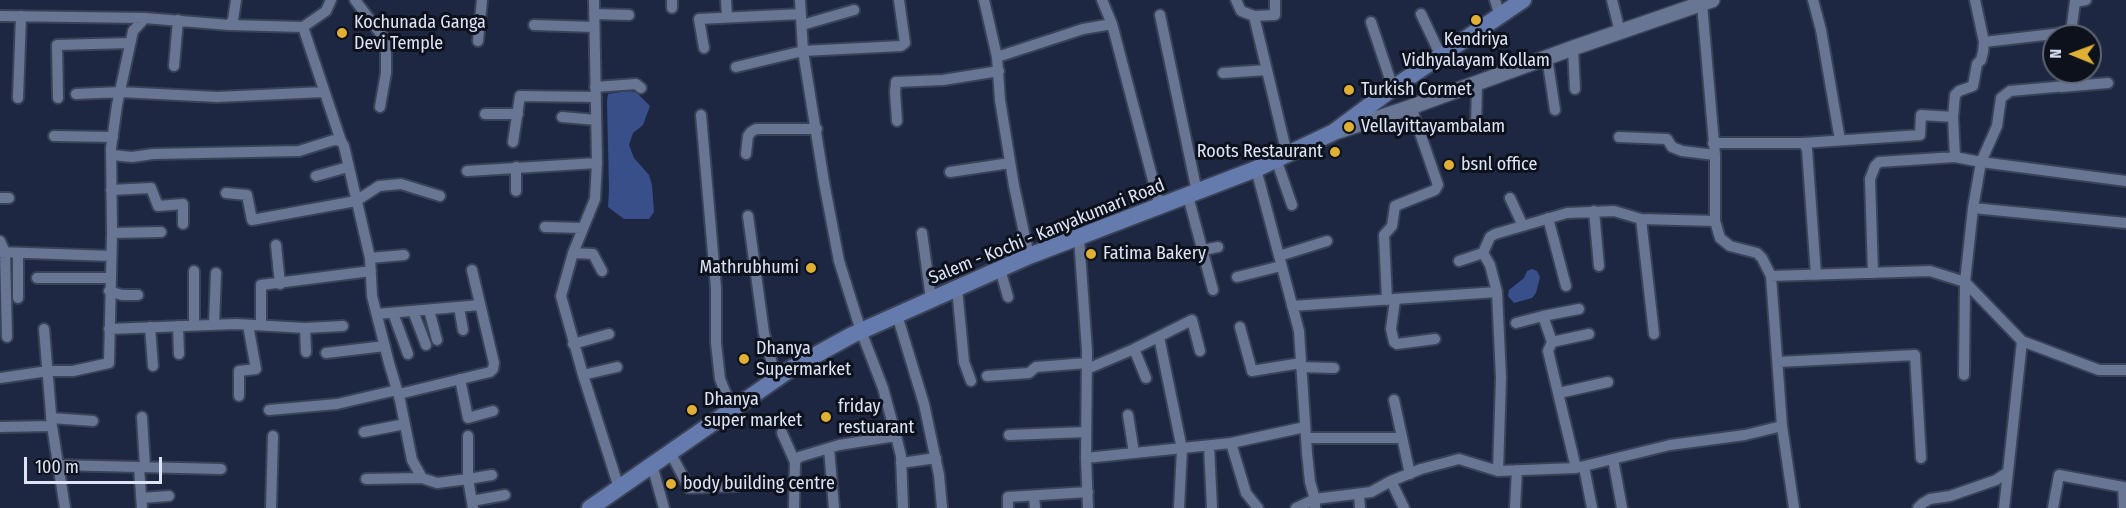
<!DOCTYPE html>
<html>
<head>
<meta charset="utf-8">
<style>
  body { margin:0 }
  #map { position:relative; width:2126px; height:508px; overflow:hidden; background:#1d2741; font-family:"Fira Sans Condensed",sans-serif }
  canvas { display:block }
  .north { position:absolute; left:2042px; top:24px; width:60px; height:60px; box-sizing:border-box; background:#0c111c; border:2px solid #5f6573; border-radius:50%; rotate:271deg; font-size:16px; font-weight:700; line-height:24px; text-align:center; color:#dce4f5 }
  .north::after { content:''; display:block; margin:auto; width:21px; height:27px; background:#e0b034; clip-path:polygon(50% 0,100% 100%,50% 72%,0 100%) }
  .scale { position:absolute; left:24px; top:457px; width:138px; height:27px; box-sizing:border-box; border:3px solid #dce4f5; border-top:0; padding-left:8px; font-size:18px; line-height:21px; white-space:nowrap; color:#dce4f5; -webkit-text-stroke:4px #0c111c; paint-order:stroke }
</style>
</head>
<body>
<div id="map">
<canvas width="2126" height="508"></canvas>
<div class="north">N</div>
<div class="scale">100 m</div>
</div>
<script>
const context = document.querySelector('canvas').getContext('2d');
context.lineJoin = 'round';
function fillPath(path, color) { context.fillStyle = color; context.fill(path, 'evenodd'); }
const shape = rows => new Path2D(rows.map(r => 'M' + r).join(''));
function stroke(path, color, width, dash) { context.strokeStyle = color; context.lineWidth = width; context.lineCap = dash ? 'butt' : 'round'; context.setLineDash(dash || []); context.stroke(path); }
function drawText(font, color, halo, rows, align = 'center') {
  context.font = font + ' "Fira Sans Condensed",sans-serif'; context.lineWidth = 6; context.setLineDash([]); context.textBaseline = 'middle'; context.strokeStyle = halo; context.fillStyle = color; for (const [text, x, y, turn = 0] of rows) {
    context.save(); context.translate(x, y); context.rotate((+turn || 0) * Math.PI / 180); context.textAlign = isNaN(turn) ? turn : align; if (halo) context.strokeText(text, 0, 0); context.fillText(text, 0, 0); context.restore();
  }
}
const water = shape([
  [627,91,636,92,650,106,643,125,633,133,629,145,634,158,649,175,652,185,654,212,649,219,624,219,608,207,609,190,607,101,608,94],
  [1532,269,1537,271,1540,277,1536,293,1532,298,1514,303,1508,296,1509,290,1524,278,1527,271]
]);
const minor = shape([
  [355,0,386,41,386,73,380,107],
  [594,0,597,163,595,199,573,253,561,296,583,375,619,488],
  [672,0,672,8],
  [726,0,727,17],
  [800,0,803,51,824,182,839,261,861,331,883,388,896,436,901,456,903,508],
  [984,0,997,57,1000,100,1014,186,1029,256],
  [1102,0,1112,24],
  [1236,0,1241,11,1254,16],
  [1275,0,1275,15,1254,16,1287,154],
  [1495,0,1500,16],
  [1612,0,1620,32],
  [1813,0,1821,30,1840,140],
  [1702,4,1715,155,1715,221,1720,238,1730,246,1757,253,1762,258,1771,276],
  [594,14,629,15],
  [1421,14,1441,56],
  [1160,15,1197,192],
  [0,16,145,18],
  [1371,22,1393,88],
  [229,25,303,27,326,11,331,0],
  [534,25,594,27],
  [802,25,854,10],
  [303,27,341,141],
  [478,41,482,0],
  [1984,42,2071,32,2075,2,2086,0],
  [704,48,699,19,801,14],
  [1573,48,1575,89],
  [997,57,1083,29,1112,24,1160,207],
  [1547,57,1555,110],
  [174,66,178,20],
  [736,67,803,51,901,46,905,43,899,0],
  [2071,72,2069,83,2066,86,2010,91,2001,98,1997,126,1981,162,2126,181],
  [1223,73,1267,70],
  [595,87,636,84,641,88],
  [2061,87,2108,83],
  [76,94,120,92,217,97,324,92],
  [18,98,21,16],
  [58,98,57,45,130,43],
  [485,114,518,114],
  [701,115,716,288,716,343,720,379,732,409],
  [562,117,596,120],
  [897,121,895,92,896,82,943,80,999,71],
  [1476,126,1477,84],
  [54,136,113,137],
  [1619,137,1667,139,1672,147,1682,151,1715,155],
  [513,142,520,96,596,97],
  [1713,143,1803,143,1807,149,1816,275],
  [1803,143,1920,135,1921,115,1953,117],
  [746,154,748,136,751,132,756,129,817,129],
  [112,155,132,157,153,154,299,151,334,140,341,141,344,146,370,258,372,296,389,363,400,400,412,460,422,478,437,483,468,479,473,508],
  [1276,159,1292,205],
  [516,167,516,191],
  [1256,169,1299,331,1307,453,1310,482,1315,499,1371,492,1391,481,1421,469,1459,459,1498,471,1576,468,1670,445,1745,435,1782,426],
  [467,171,597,163],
  [950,172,1010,163],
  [316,176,348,167],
  [111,190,151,188,158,206,183,204,183,224],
  [226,193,247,195,252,220,356,201,379,186,401,184,440,196],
  [1188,196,1213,290],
  [0,198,9,198],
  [1510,198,1523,226],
  [1973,208,2126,223],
  [1594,211,1599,266],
  [748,216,764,333,776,379],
  [1548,218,1566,286],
  [1641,219,1654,334],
  [545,227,583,228],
  [112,233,161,232],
  [922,233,931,299],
  [1079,238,1087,351,1086,458,1088,508],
  [0,241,5,252,7,337],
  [276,245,280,284],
  [1203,250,1218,247],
  [0,252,111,256],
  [18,253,18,298],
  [573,253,593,254,602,271],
  [1279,256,1327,241],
  [370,258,404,255],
  [1459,261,1483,253],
  [1000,269,1008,297],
  [194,271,194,325],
  [1873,273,1870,179,1875,166,1879,162,1955,157],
  [1237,277,1281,266],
  [37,278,109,278],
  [957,288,964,362,971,381],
  [109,291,122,295,138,295],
  [1387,300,1384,235,1392,226,1395,206,1435,190,1438,185,1411,107],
  [1395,300,1391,329,1394,342,1397,344,1435,339],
  [1292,306,1497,292],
  [459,307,463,330],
  [429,310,437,340],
  [413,311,426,345],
  [393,313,408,354],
  [377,314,480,305],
  [897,315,924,404,939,475,942,508],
  [1543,316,1579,309],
  [1516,323,1543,316,1552,342],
  [214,325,216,273],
  [261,325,261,285,371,271],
  [178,326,179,354],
  [150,327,153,366],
  [1240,327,1252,371,1301,363],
  [305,328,306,352],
  [44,329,52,426,65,508],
  [109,329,236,324,305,328,343,326],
  [1159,337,1182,449,1179,508],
  [573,344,609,334],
  [1134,349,1146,378],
  [326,353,385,346],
  [1778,362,1915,355,1921,458],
  [1301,367,1334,368],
  [1087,369,1134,349,1192,320,1200,351],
  [583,375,617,367],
  [1964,375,1965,282,1973,208,1981,162,1955,157,1953,117,1955,95,1959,91,1973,86,1977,64,1981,60,1983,52,1984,42,1975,0],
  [987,376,1029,373,1036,367,1087,363],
  [0,378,48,371,73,371,109,363,112,233,111,148,117,105,133,31,145,18,229,25,233,20,236,0],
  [460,379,468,418,493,411],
  [1559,393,1608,382],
  [399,394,490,372,493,369,494,363,472,270],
  [239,396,239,371,256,369,248,325],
  [1394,400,1410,474],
  [269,410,337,404,397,390],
  [1128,415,1134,453],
  [142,417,145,467],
  [51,418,93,421],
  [0,427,52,426],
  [364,432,405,424],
  [782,433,795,462],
  [1009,435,1086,432],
  [468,436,468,479,492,475],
  [1306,438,1398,438],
  [1231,443,1246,493,1258,508],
  [1209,446,1212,508],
  [829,448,834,508],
  [670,452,689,488,737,486],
  [1086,458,1231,443,1305,427],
  [1613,459,1622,508],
  [901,463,936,458],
  [57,465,221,469],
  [652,465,664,508],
  [1584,467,1592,508],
  [139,468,142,508],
  [1576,468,1548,351,1552,342,1589,334],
  [1498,471,1501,378,1497,292,1490,265,1483,253,1490,237,1495,234,1567,213,1614,211,1641,219,1715,221],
  [366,479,422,478],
  [1391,481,1404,508],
  [1359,494,1360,508],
  [1034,496,1035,508],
  [141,498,169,496],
  [472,501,505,495],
  [271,508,273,436],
  [794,508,795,462,799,457,839,445,896,436],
  [1008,508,1008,497,1088,492],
  [1296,508,1315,499,1315,508],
  [1515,508,1517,470],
  [1794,508,1782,426,1771,276,1930,271,1965,282,2022,341,2099,370,2126,370],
  [1918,508,1923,503,1930,499,1950,496,1996,480,2008,472,2022,341],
  [2004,508,2008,472],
  [2053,508,2059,475,2123,487,2124,508]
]);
const secondary = shape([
  [1339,131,1411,107,1573,48,1712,0]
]);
const primary = shape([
  [590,508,792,368,852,335,1029,256,1256,169,1334,132,1393,88,1523,0]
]);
const markers = [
  [1476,20,6,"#e0b034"],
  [342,33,6,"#e0b034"],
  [1349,90,6,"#e0b034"],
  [1349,127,6,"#e0b034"],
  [1335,152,6,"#e0b034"],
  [1449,165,6,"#e0b034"],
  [1091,254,6,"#e0b034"],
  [811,268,6,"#e0b034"],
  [744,359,6,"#e0b034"],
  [692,410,6,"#e0b034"],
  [826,417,6,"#e0b034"],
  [671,484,6,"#e0b034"]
];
const poiNames = [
  ["Kochunada Ganga",354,23],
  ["Devi Temple",354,44],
  ["Kendriya",1476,40,"center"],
  ["Vidhyalayam Kollam",1476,61,"center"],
  ["Turkish Cormet",1361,90],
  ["Vellayittayambalam",1361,127],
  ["Roots Restaurant",1323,152,"right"],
  ["bsnl office",1461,165],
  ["Fatima Bakery",1103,254],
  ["Mathrubhumi",799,268,"right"],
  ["Dhanya",756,349],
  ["Supermarket",756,370],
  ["Dhanya",704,400],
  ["super market",704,421],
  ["friday",838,407],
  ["restuarant",838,428],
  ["body building centre",683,484]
];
const streetNames = [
  ["Salem - Kochi - Kanyakumari Road",1047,232,-22]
];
fillPath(water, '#384f8a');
stroke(minor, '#3a4258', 14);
stroke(secondary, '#3a4258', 18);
stroke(primary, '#3a4258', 20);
stroke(minor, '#687593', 10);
stroke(secondary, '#687593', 15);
stroke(primary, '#667bad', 16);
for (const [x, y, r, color] of markers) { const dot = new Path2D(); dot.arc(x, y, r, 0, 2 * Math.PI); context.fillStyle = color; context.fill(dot); stroke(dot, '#0c111c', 2); }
drawText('18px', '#dce4f5', '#0c111c', poiNames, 'left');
drawText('18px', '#dce4f5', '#0c111c', streetNames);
</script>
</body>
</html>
